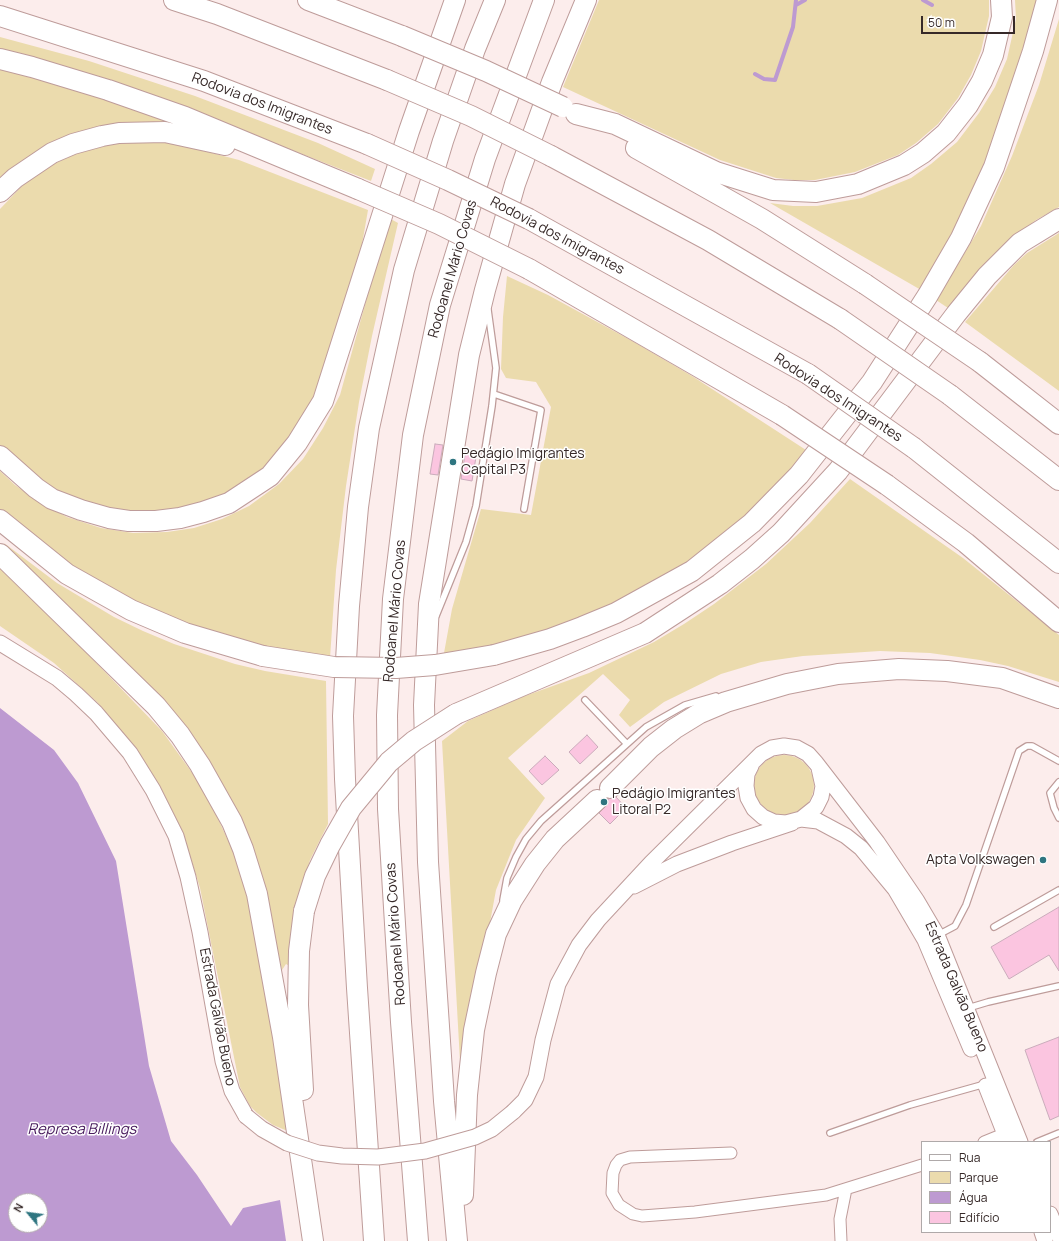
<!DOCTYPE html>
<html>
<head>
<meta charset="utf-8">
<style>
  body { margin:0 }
  #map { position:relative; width:1059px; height:1241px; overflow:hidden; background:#fcedec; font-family:Manrope,sans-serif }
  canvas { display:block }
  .legend { position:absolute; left:921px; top:1141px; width:130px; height:92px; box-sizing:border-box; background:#fff; border:1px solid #afa9a9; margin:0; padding:5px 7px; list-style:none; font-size:12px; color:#362928 }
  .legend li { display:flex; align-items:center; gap:8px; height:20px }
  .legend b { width:20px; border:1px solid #afa9a9 }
  .north { position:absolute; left:8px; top:1193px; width:40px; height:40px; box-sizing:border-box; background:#fff; border:1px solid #afa9a9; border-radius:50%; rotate:299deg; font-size:11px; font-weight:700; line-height:16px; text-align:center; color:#362928 }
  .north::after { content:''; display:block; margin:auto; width:14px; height:18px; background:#2e7580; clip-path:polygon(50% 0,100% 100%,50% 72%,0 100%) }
  .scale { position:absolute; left:921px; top:16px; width:94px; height:18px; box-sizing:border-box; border:2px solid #362928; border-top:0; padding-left:5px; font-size:12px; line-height:14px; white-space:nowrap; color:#362928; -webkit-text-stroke:3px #fff; paint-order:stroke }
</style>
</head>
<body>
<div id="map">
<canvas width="1059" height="1241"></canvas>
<ul class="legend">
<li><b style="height:5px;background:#fff"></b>Rua</li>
<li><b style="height:11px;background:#ebdbad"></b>Parque</li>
<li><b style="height:11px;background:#bd9ad1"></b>Água</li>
<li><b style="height:11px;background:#fbc5e0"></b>Edifício</li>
</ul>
<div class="north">N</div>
<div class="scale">50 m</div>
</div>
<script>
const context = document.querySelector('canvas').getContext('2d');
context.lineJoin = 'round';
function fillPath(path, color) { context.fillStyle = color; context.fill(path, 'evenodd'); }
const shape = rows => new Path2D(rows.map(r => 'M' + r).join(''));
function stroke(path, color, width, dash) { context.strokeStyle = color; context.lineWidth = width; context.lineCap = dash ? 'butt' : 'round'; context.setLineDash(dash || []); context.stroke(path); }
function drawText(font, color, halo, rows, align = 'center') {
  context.font = font + ' Manrope,sans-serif'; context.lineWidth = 3; context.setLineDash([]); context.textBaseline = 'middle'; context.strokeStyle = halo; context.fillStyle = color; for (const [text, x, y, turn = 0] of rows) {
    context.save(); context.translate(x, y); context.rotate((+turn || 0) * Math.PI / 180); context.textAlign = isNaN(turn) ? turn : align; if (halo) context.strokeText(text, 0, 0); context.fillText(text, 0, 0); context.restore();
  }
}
const green = shape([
  [599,0,989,0,989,16,981,51,971,75,958,98,938,124,916,143,898,155,855,172,815,180,794,180,776,178,720,160,563,87],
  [1015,0,1039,0,1025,48,986,164,954,234,921,290,770,203,793,206,817,206,862,198,911,178,931,164,957,142,979,113,995,87,1007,59,1016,19],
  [1059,19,1059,207,1036,220,1003,246,974,276,951,310,936,300,981,226,1012,156,1039,85],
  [0,37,89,61,195,96,318,143,375,169,371,181,215,120,0,50],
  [0,66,110,99,212,135,143,124,0,185],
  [134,141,169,142,239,160,368,210,360,256,313,413,244,491,165,518,95,511,37,483,0,447,0,209,23,185,53,164,92,147],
  [389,218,398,223,372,336,359,402,346,486,336,570,330,658,279,652,201,633,83,576,0,511,0,471,15,485,39,502,67,517,101,528,133,533,167,532,194,528,222,519,249,506,279,484,303,459,323,428,340,395],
  [1059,233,1059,391,965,322,1014,265,1027,253],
  [507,276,548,295,634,342,692,376,806,450,793,470,746,517,687,564,612,605,579,619,492,647,444,653,452,609,481,509,531,515,551,407,536,382,506,378,501,369,503,317],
  [850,479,963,558,1059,635,1059,682,1008,666,980,660,930,653,880,651,803,656,761,662,721,674,664,702,630,727,619,715,630,700,603,674,508,758,545,798,516,840,496,890,461,1079,442,741,468,721,522,697,589,673,654,642,684,624,714,604,766,564,810,523],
  [4,543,57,583,114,617,143,631,174,644,235,664,265,671,326,681,328,824,310,860,298,901,291,967,286,964,282,970,274,936,233,807],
  [0,563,162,731,198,781,213,808,238,862,247,890,290,1132,273,1125,257,1113,250,1106,240,1087,200,888,185,840,164,794,133,746,97,702,54,663,0,626],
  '754 785a30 30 0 1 1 60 0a30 30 0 1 1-60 0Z'
]);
const water = shape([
  [0,708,54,750,78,783,116,861,149,1066,171,1141,197,1175,231,1226,243,1208,280,1200,286,1241,0,1241],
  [16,1201,40,1201,40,1225,16,1225]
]);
const stream = shape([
  [923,0,932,5],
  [796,5,805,0],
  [755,74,764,79,775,80,793,27,796,0]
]);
const building = shape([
  [435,444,443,445,438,475,430,474,435,444],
  [466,449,477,451,472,481,461,479,466,449],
  [587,735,598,747,580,764,569,752,587,735],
  [545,756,559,770,542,785,529,771,545,756],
  [616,797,626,808,610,824,599,813,608,804,608,799,616,797],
  [1059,907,1059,971,1049,955,1009,979,991,947,1059,907],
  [1059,1037,1059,1116,1050,1120,1025,1050,1059,1037]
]);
const service = shape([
  [494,394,541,410,524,509],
  [436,616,466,542,476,506,492,406,496,368,488,310],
  [585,700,626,743],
  [1059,782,1050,793,1054,808,1059,818],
  [503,900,507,878,516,857,526,839,541,821,646,727,685,705,716,696],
  [994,927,1059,890],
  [938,935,955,926,966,905,1019,751,1027,746,1032,746,1059,761],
  [968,1008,988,1002,1059,986],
  [830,1133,910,1105,985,1084],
  [1037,1142,1059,1133]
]);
const minor = shape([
  [984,1142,1011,1131],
  [731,1153,630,1157,620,1160,616,1165,613,1173,612,1193,619,1205,633,1214,642,1216,695,1212,826,1195,922,1165],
  [841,1241,840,1219,846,1189]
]);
const secondary = shape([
  [0,643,57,678,76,694,96,713,130,753,153,790,176,836,188,877,200,932,223,1061,232,1091,246,1116],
  [751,766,747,774,746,786,748,798,754,809,763,817,774,822,786,823,801,819,816,807,821,797,823,786,819,768],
  [801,819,818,821,846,836,861,848,895,889,925,940,971,1049],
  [634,886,677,864,732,843,792,823],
  [986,1086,1008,1142],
  [513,1112,525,1100,536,1077,543,1040,558,984,579,945,598,920,651,863,761,754,772,748,784,746,797,748,808,754,816,763,877,842,917,901,937,935,1020,1142],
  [1050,1214,1059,1236],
  [1042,1232,1045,1241]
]);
const motorway = shape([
  [174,0,217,14,387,80],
  [308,0,402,36],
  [0,16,204,81,367,144],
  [0,59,32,67,108,90,185,117,358,189],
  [576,114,615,124,716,172,773,190,816,192,858,184,904,165,923,153,946,133,968,105,982,81,993,55,1002,17,1001,0],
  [636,148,762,219,865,284],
  [551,156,708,240,840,319],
  [0,192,15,178,52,153,73,144,102,136,119,133,165,132,225,145],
  [529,219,808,374],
  [529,269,782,415],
  [980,362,1059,424],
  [950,395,1059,480],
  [914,448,1059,563],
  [0,456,36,488,52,499,81,510,109,518,129,521,156,521,180,518,203,512,229,503,270,476,297,443,323,401,409,131,455,0],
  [887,485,966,543,1059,622],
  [0,520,67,574,131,610,185,633,263,656],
  [0,554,156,706,180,735,200,765,232,822,243,849,257,894,283,1037,313,1241],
  [494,655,550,639,582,627,616,613,692,571,752,523,799,475,872,382,928,295,961,238,994,167,1033,51,1047,0],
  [456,714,645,633,720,584,752,559,781,533,838,471,956,314,987,276,1020,243,1059,219],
  [610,788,651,747,674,729,700,713,726,702,787,684,838,674,899,669,947,671,1002,678,1059,698],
  [303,1090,298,1005,299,951,304,911],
  [463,1195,467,1095,474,1030,486,973,496,934,512,900,535,864,555,839,597,800],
  [374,1241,357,988,345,779,343,716,349,606,358,507,369,428,404,270,443,141,475,49,495,0],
  [418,1241,401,1022,388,809,387,715,393,599,413,435,440,305,485,159,544,0],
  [457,1241,444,1101,428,862,424,705,429,604,469,355,485,290,515,184,552,82,586,0]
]);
const secondaryBridge = shape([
  [246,1116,262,1129,287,1143,318,1153,342,1156,378,1157,425,1151,475,1137,492,1129,513,1112]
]);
const motorwayBridge = shape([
  [402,36,486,71,563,107],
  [387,80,471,116,551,156],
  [367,144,448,180,529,219],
  [358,189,439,224,529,269],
  [865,284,980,362],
  [840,319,950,395],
  [808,374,914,448],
  [782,415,887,485],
  [263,656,334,667,396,668,435,665,494,655],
  [304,911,315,876,330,845,351,808,389,762,414,741,456,714]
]);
const markers = [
  [453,462,4,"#2e7580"],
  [604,802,4,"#2e7580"],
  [1043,860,4,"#2e7580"]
];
const streetNames = [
  ["Rodovia dos Imigrantes",262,104,21],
  ["Rodovia dos Imigrantes",557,236,28],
  ["Rodoanel Mário Covas",453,269,-74],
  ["Rodovia dos Imigrantes",838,398,33],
  ["Rodoanel Mário Covas",395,611,-85],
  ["Rodoanel Mário Covas",396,934,-94],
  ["Estrada Galvão Bueno",956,987,67],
  ["Estrada Galvão Bueno",217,1017,79]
];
const poiNames = [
  ["Pedágio Imigrantes",461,454],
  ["Capital P3",461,470],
  ["Pedágio Imigrantes",612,794],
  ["Litoral P2",612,810],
  ["Apta Volkswagen",1035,860,"right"]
];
const waterNames = [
  ["Represa Billings",82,1130]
];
fillPath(green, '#ebdbad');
fillPath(water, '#bd9ad1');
stroke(stream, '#bd9ad1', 4);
fillPath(building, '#fbc5e0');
stroke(building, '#caacbb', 1);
stroke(service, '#be9c9a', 8);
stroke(minor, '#be9c9a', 13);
stroke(secondary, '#be9c9a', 17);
stroke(motorway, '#be9c9a', 22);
stroke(service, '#fff', 5.5);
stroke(minor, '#fff', 11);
stroke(secondary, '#fff', 15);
stroke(motorway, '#fff', 20);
stroke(secondaryBridge, '#be9c9a', 17, []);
stroke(motorwayBridge, '#be9c9a', 22, []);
stroke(secondaryBridge, '#fff', 15);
stroke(motorwayBridge, '#fff', 20);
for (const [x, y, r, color] of markers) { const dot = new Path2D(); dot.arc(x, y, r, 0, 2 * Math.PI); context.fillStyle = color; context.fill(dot); stroke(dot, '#fff', 1.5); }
drawText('14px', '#362928', '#fff', streetNames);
drawText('14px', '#362928', '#fff', poiNames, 'left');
drawText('italic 15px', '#471a5c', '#fff', waterNames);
</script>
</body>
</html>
